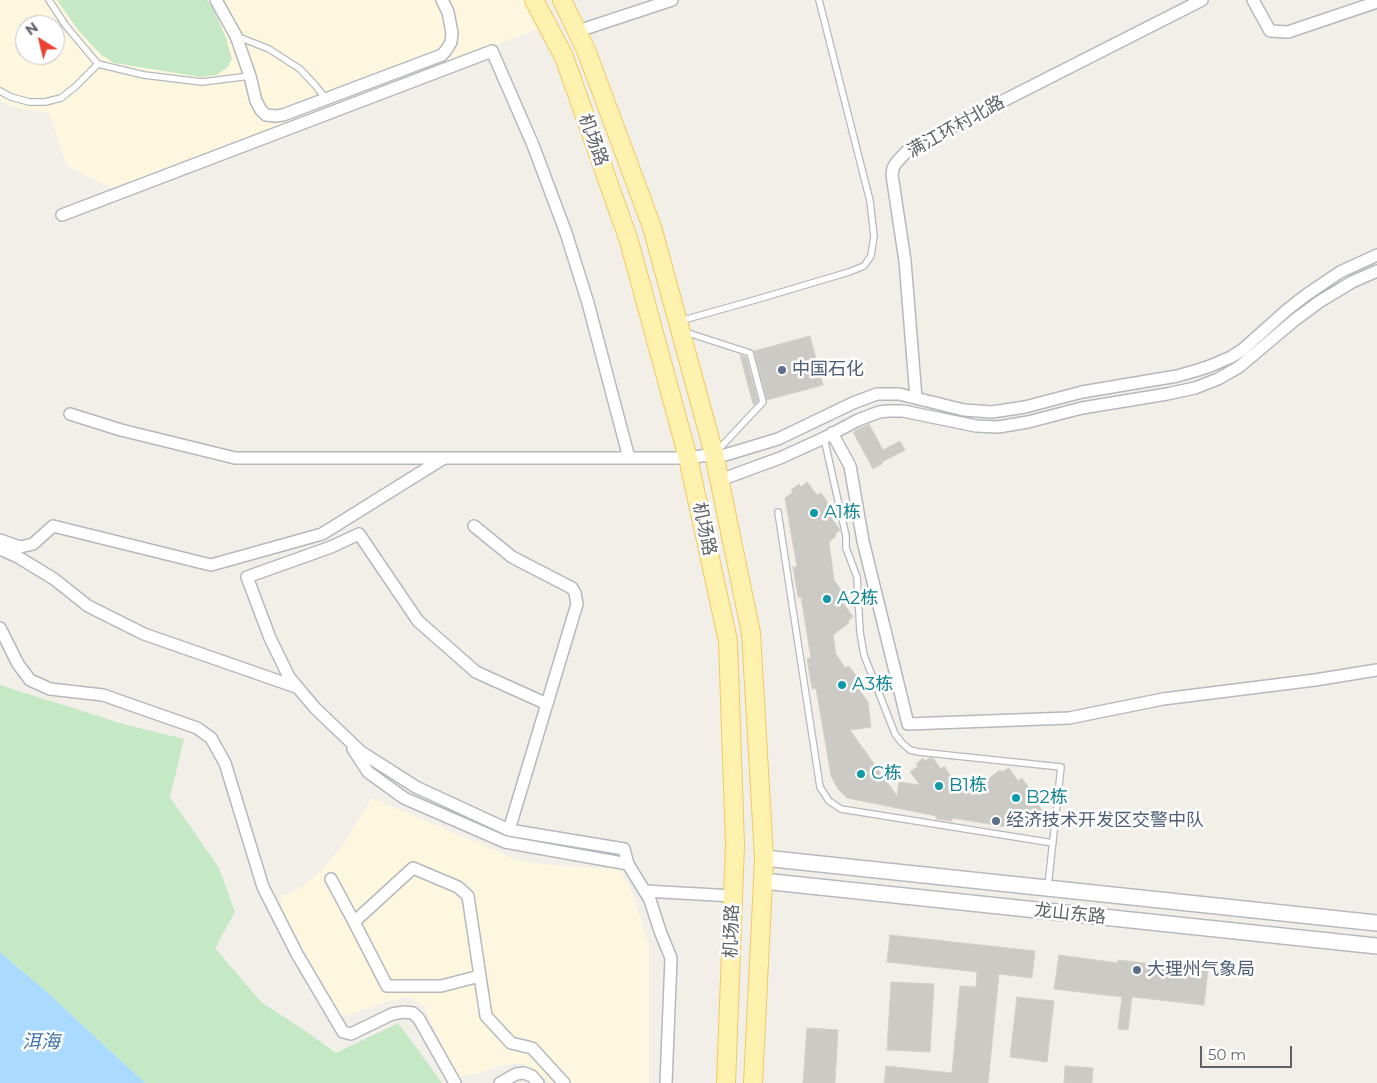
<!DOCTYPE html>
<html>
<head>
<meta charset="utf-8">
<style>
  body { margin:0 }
  #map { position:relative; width:1377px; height:1083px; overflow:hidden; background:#f1efe8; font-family:Montserrat,sans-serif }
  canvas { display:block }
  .north { position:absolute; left:15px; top:15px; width:50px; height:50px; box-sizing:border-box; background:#fff; border:1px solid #bfc1c3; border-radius:50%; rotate:324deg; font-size:14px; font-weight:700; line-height:20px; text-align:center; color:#5f6368 }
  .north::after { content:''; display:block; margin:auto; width:18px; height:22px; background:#ea4335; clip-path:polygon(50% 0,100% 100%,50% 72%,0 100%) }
  .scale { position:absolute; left:1200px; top:1046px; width:92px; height:22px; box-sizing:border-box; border:2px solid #5f6368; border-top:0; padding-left:6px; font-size:15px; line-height:18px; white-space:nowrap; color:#5f6368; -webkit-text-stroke:4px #fff; paint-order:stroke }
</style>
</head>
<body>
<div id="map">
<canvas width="1377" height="1083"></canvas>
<div class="north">N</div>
<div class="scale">50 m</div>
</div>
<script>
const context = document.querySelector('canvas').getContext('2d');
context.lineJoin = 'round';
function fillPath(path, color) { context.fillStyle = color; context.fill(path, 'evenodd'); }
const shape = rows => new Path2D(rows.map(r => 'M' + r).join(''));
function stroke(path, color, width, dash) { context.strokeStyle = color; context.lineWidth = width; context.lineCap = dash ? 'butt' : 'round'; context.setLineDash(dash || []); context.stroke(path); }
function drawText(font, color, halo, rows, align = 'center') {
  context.font = font + ' Montserrat,"Noto Sans SC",sans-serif'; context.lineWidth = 5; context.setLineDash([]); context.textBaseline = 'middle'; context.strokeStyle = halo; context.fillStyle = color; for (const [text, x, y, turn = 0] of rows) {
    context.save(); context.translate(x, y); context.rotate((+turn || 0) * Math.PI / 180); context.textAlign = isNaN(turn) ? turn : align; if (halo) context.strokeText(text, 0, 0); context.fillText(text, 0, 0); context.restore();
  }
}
const commercial = shape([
  [0,0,524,0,538,29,112,188,67,166,49,113,14,107,0,101],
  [25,25,55,25,55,55,25,55],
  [372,798,520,861,560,866,619,869,632,892,649,946,649,1083,550,1083,546,1078,521,1063,502,1065,477,1074,459,1077,449,1060,423,1005,408,997,389,1001,345,1016,338,1014,281,907,281,897,301,887,317,874,339,850,351,832]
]);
const green = shape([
  [57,0,207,0,213,8,226,38,232,59,227,68,216,75,201,77,114,63,100,54,78,30],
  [0,685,123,724,184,739,170,797,219,868,235,912,215,948,261,1002,304,1030,336,1053,398,1023,442,1083,145,1083,48,993,0,952]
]);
const water = shape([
  [0,952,48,993,145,1083,0,1083]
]);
const building = shape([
  [810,336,823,385,767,400,754,351,810,336],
  [740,355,746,357,758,401,755,404,753,404,740,355],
  [869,424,883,450,900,441,905,450,882,462,882,464,873,469,853,432,869,424],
  [807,482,817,495,821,493,834,511,829,514,840,530,835,534,836,536,829,542,834,580,847,598,842,601,853,617,848,621,849,623,833,635,836,654,845,668,849,666,862,684,857,687,868,702,871,727,850,730,897,796,899,782,920,785,910,772,918,766,916,764,923,758,925,761,929,758,933,758,941,769,944,766,958,786,965,780,983,783,1000,770,1002,772,1009,768,1018,781,1022,778,1035,797,1034,798,1043,812,1035,818,1037,820,1029,826,1027,823,1020,829,952,818,952,821,936,819,936,816,847,798,838,789,831,776,816,688,812,689,807,658,811,658,801,597,798,597,793,567,797,567,785,498,793,492,791,490,799,484,801,487,807,482],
  [890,935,1035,951,1032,978,999,974,988,1083,884,1083,886,1066,952,1073,960,986,976,987,977,972,887,962,890,935],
  [1059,955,1118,963,1118,960,1208,970,1204,1005,1132,997,1128,1030,1118,1029,1122,997,1054,989,1059,955],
  [891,982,934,984,930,1052,887,1050,891,982],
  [1017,997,1054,1001,1047,1062,1010,1057,1017,997],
  [807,1028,838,1030,835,1083,803,1083,807,1028],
  [1065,1066,1093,1068,1092,1083,1064,1083,1065,1066]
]);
const lane = shape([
  [49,0,66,26,98,64,144,75,202,82,250,76],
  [236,36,269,49,300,69,315,85,326,99],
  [0,91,11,97,29,102,45,102,61,98,76,86,98,64],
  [680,321,765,297,849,272,864,266,871,256,874,236,870,201,819,0],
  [685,332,750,353,763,402,717,451],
  [824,438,846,536,846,548,857,577,860,632,864,655,895,734,902,743,910,750,919,752,1061,767,1048,886],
  [778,512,820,787,829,801,841,809,1053,843]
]);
const street = shape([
  [216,0,236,36,250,76,256,101,261,110,266,115,275,116,283,115,442,55,447,49,451,42,452,33,448,12,442,0],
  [1253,0,1270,31,1288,32,1377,2],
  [578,31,672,0],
  [62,215,492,51,533,145,566,233,588,303,629,458],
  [916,398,905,261,892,175,893,168,896,163,906,152,926,140,1202,0],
  [70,414,121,430,235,458,688,458,714,454],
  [832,433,850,466,863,541,908,724,1069,718,1163,699,1315,680,1377,670],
  [715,458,778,439,853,403,877,394,899,394,964,410,992,412,1025,407,1082,392,1177,376,1198,370,1210,366,1231,357,1242,350,1288,309,1306,295,1340,272,1377,255],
  [720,480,780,458,824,438,858,420,879,412,888,411,903,411,976,426,998,427,1028,422,1082,408,1167,394,1195,388,1218,379,1239,367,1296,319,1319,302,1352,282,1377,271],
  [474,526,512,557,572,588,575,593,577,604,509,830,624,849,628,864,650,900,660,931,671,958,666,1083],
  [0,540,20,547,33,544,53,526,211,565,322,534,444,458],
  [0,549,18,557,54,579,88,606,144,634,296,687],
  [0,628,18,664,30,680,50,689,103,695,197,728,211,738,225,763,263,887,297,954,343,1032,351,1034,392,1014,404,1012,413,1013,419,1019,455,1083],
  [353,749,368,772,404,798,505,842,628,864],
  [509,830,416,787,361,752,315,708,289,677,270,638,247,577,331,547,359,534,418,621,476,672,547,704],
  [331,879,354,922,413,868,458,887,468,896,486,1016,511,1043,532,1048,564,1083],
  [645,891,733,896],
  [354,922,387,986,441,986,480,976],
  [500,1083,516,1074,524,1073,532,1076,538,1083]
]);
const secondary = shape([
  [764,858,1377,923],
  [763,881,1377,946]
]);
const primary = shape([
  [534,0,564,57,629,241,688,458,728,641,735,845,726,1083],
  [562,0,586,50,652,227,714,454,751,633,764,858,763,881,753,1083]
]);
const markers = [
  [782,370,5,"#5c6f8a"],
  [814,513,5,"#0f9aa8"],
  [827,599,5,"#0f9aa8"],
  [842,685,5,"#0f9aa8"],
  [861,774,5,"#0f9aa8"],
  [939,786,5,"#0f9aa8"],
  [1016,798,5,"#0f9aa8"],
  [996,821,5,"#5c6f8a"],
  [1137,970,5,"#5c6f8a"]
];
const streetNames = [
  ["满江环村北路",956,127,-29],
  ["机场路",593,140,70],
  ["机场路",704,529,78],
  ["龙山东路",1070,914,6],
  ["机场路",732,931,-88]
];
const serviceNames = [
  ["中国石化",792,370],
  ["经济技术开发区交警中队",1006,821],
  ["大理州气象局",1147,970]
];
const cultureNames = [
  ["A1栋",824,513],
  ["A2栋",837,599],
  ["A3栋",852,685],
  ["C栋",871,774],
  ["B1栋",949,786],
  ["B2栋",1026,798]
];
const waterNames = [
  ["洱海",41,1042]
];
fillPath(commercial, '#fef7e0');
fillPath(green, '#c5e8c5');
fillPath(water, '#aadaff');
fillPath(building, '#cccac5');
stroke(building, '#d6d1c6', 1);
stroke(lane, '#b5b8bc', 8);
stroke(street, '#b5b8bc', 14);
stroke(secondary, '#b6babf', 18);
stroke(primary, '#f2c960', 20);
stroke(lane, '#fff', 5.5);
stroke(street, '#fff', 11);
stroke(secondary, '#fff', 15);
stroke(primary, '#fff2af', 18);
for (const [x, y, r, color] of markers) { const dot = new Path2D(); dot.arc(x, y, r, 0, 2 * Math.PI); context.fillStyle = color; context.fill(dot); stroke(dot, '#fff', 2); }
drawText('18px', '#5f6368', '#fff', streetNames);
drawText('18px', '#4e5e75', '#fff', serviceNames, 'left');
drawText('18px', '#0d838f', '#fff', cultureNames, 'left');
drawText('italic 19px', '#4174aa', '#fff', waterNames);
</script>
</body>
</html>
